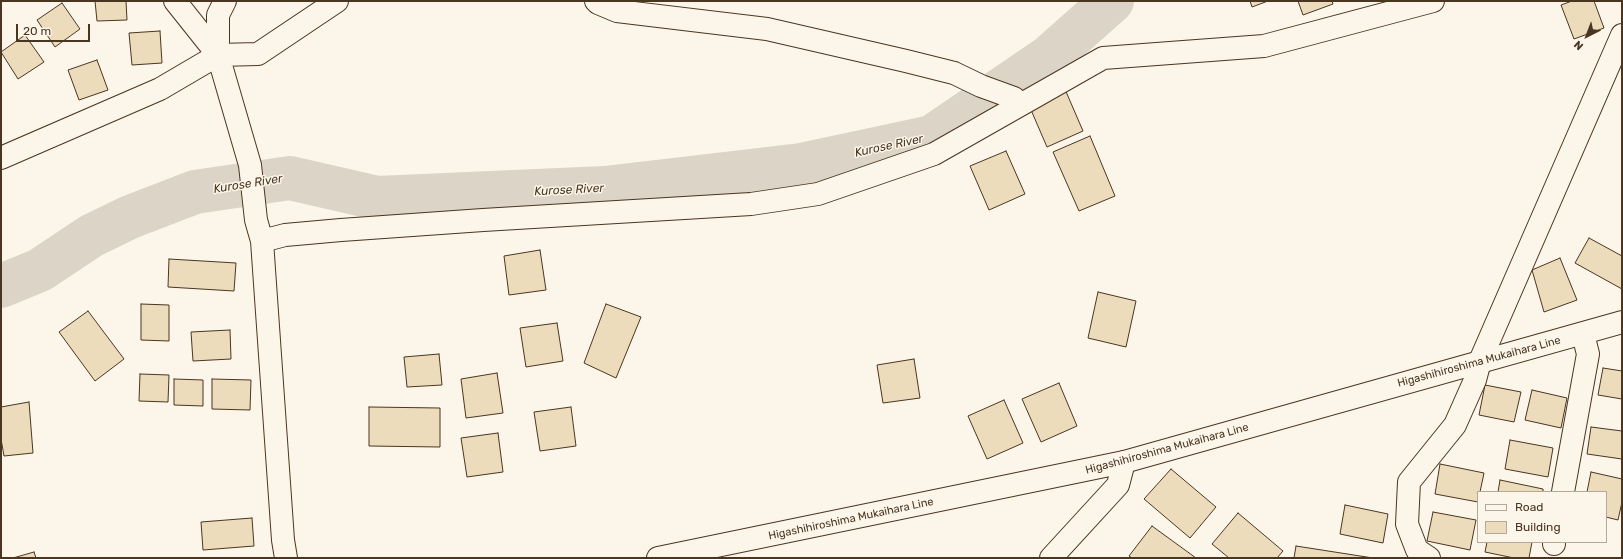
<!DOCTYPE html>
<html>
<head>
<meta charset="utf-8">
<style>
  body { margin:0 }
  #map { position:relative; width:1623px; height:559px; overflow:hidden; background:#fbf6e9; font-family:Rubik,sans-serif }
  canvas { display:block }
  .frame { position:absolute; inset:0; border:2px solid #4a3520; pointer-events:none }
  .legend { position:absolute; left:1477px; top:491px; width:130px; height:52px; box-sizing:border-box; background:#fbf6e9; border:1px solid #b4a999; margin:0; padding:5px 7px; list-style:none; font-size:12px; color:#4a3520 }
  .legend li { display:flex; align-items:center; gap:8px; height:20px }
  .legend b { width:20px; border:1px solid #b4a999 }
  .north { position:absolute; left:1567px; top:16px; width:40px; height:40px; -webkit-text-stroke:3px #fbf6e9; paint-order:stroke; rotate:222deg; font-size:11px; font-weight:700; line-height:16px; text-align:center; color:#4a3520 }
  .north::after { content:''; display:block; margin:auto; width:14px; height:18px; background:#4a3520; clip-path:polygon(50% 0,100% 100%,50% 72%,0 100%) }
  .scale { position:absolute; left:16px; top:24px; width:74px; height:18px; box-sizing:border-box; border:2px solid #4a3520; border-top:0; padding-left:5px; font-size:12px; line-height:14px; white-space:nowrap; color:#4a3520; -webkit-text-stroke:3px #fbf6e9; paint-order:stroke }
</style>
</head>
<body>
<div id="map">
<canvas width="1623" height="559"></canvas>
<div class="frame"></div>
<ul class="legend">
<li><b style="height:5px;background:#fbf6e9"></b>Road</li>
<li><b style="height:11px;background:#ecdcbc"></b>Building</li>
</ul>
<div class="north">N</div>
<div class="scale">20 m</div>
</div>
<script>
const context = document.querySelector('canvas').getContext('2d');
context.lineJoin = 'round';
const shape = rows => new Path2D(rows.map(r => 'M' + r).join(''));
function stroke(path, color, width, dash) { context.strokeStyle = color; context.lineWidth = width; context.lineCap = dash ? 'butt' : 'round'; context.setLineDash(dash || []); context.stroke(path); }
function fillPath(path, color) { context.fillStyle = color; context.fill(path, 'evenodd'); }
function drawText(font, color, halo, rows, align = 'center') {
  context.font = font + ' Rubik,sans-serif'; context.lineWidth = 3; context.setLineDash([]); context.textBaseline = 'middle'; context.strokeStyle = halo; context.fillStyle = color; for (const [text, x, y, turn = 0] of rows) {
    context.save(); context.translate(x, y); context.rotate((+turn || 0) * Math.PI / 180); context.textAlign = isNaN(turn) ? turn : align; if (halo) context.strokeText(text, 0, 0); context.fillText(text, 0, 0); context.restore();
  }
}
const river = shape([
  [1,286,40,270,91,236,130,217,195,192,290,178,377,198,605,188,801,165,932,137,1049,57,1112,1]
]);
const building = shape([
  [95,1,126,1,127,20,97,21,95,1],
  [1250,1,1268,1,1252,7,1250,1],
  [1298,1,1332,1,1333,4,1303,15,1298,1],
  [1572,1,1594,1,1604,28,1574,39,1561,5,1572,1],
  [62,3,80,29,55,47,37,20,62,3],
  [160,31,162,63,132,65,129,33,160,31],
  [25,35,44,62,18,79,1,52,25,35],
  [97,60,108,90,79,100,68,70,97,60],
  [1064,87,1083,131,1047,147,1028,103,1064,87],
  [1090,136,1115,196,1079,211,1053,152,1090,136],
  [1006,151,1025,194,989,210,970,166,1006,151],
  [1589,238,1622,256,1622,289,1575,263,1589,238],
  [540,250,546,290,509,295,504,256,540,250],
  [1560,258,1577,300,1544,312,1532,270,1560,258],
  [169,259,236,263,234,291,168,287,169,259],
  [1098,292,1136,301,1126,347,1088,338,1098,292],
  [141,304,169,305,169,341,141,340,141,304],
  [606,304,641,317,616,378,584,363,606,304],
  [88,311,124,359,95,381,59,332,88,311],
  [557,323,563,361,526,367,520,328,557,323],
  [230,330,231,359,193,361,191,332,230,330],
  [439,354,442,385,407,387,404,357,439,354],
  [914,359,920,398,883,403,877,365,914,359],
  [1603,368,1622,371,1622,399,1598,395,1603,368],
  [497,373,503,413,466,418,461,379,497,373],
  [140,374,169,375,168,402,139,401,140,374],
  [174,379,203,380,203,406,174,405,174,379],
  [212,379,251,380,250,410,212,409,212,379],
  [1059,383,1077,426,1041,442,1022,399,1059,383],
  [1485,385,1521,392,1514,422,1479,415,1485,385],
  [1532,390,1567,398,1561,428,1525,420,1532,390],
  [1004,400,1023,443,987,459,968,416,1004,400],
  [29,402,33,453,4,456,1,439,1,407,29,402],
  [369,407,440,408,440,447,369,446,369,407],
  [571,407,576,446,540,451,534,412,571,407],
  [1591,427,1622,431,1622,459,1587,454,1591,427],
  [498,433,503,472,467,477,461,438,498,433],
  [1510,440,1553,448,1548,477,1505,469,1510,440],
  [1440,464,1484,473,1480,492,1478,492,1478,502,1435,494,1440,464],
  [1171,469,1216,507,1190,538,1144,499,1171,469],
  [1591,472,1622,479,1622,502,1618,520,1606,517,1606,492,1587,492,1591,472],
  [1500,480,1543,489,1543,492,1498,492,1500,480],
  [1345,505,1388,514,1383,543,1340,534,1345,505],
  [1433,512,1476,520,1470,550,1427,541,1433,512],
  [1238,513,1283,551,1277,558,1229,558,1212,544,1238,513],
  [252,518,254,546,203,550,201,522,252,518],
  [1152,526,1196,558,1132,558,1129,556,1152,526],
  [1487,542,1532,542,1529,558,1514,558,1485,552,1487,542],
  [1296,546,1373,558,1294,558,1296,546],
  [34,552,36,558,13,558,34,552]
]);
const street = shape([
  [175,1,218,55],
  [225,1,218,15,218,55,250,165,256,220,262,241,283,540,286,558],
  [596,1,598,3,617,11,767,29,906,61,954,73,981,86,1014,98,1020,104],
  [1,158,160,89,218,55,258,54,337,1],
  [262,241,285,235,341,230,483,220,751,204,818,194,934,154,1103,58,1264,46,1433,1],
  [1563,492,1588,354,1583,334],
  [1554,544,1554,542],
  [1051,558,1118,485,1124,462],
  [1429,558,1417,550,1407,524,1409,482,1455,425,1475,380,1480,361,1622,35]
]);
const primary = shape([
  [658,558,1124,462,1622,322]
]);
const streetNames = [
  ["Higashihiroshima Mukaihara Line",1479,362,-15],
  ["Higashihiroshima Mukaihara Line",1167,449,-15],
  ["Higashihiroshima Mukaihara Line",851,519,-12]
];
const waterNames = [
  ["Kurose River",889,146,-12],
  ["Kurose River",248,184,-9],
  ["Kurose River",569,190,-3]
];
stroke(river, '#dcd4c6', 44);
fillPath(building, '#ecdcbc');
stroke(building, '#4a3520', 1);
stroke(street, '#4a3520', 24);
stroke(primary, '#4a3520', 24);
stroke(street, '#fbf6e9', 22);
stroke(primary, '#fbf6e9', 22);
drawText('11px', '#4a3520', '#fbf6e9', streetNames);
drawText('italic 12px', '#4a3520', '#fbf6e9', waterNames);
</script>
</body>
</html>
